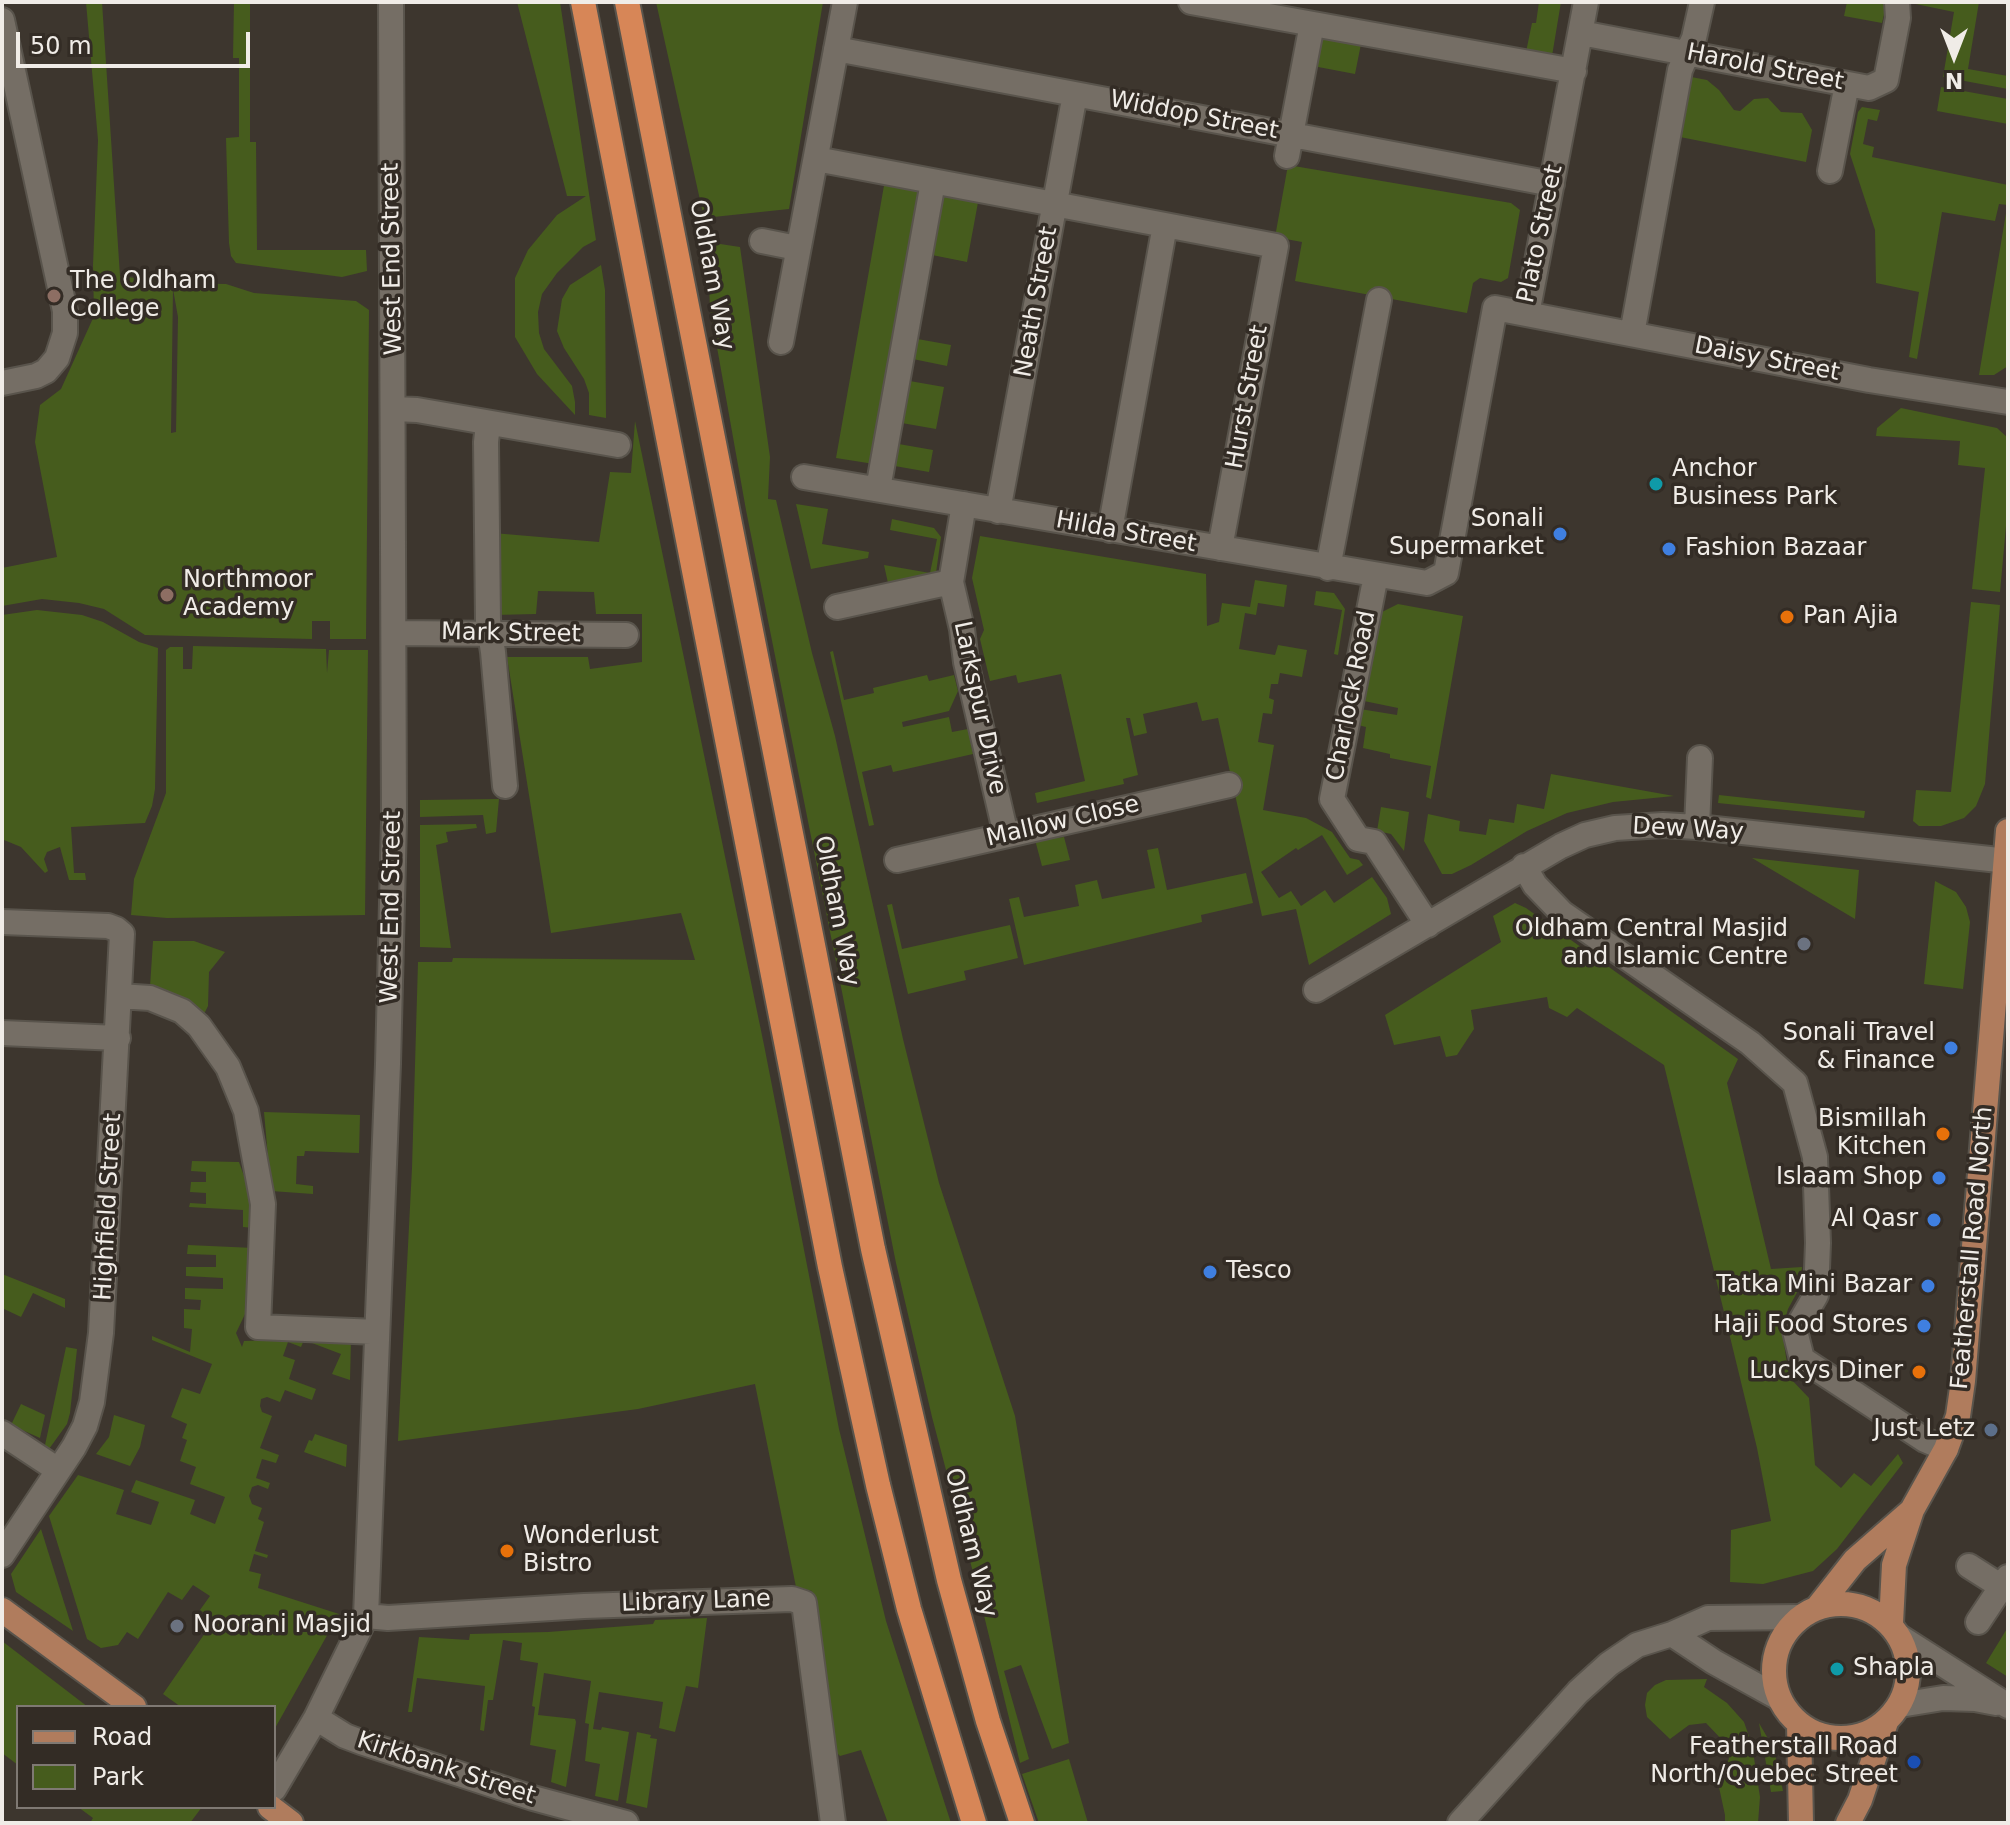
<!DOCTYPE html>
<html>
<head>
<meta charset="utf-8">
<style>
  body { margin:0 }
  #map { position:relative; width:2010px; height:1825px; overflow:hidden; background:#3d362e; font-family:"DejaVu Sans",sans-serif }
  canvas { display:block }
  .frame { position:absolute; inset:0; border:4px solid #f0ece7; pointer-events:none }
  .legend { position:absolute; left:16px; top:1705px; width:260px; height:104px; box-sizing:border-box; background:#332c25; border:2px solid #7f7973; margin:0; padding:10px 14px; list-style:none; font-size:24px; color:#f0ece7 }
  .legend li { display:flex; align-items:center; gap:16px; height:40px }
  .legend b { width:40px; border:2px solid #7f7973 }
  .north { position:absolute; left:1914px; top:16px; width:80px; height:80px; -webkit-text-stroke:6px #332c25; paint-order:stroke; rotate:180deg; font-size:22px; font-weight:700; line-height:32px; text-align:center; color:#f0ece7 }
  .north::after { content:''; display:block; margin:auto; width:28px; height:36px; background:#f0ece7; clip-path:polygon(50% 0,100% 100%,50% 72%,0 100%) }
  .scale { position:absolute; left:16px; top:32px; width:234px; height:36px; box-sizing:border-box; border:4px solid #f0ece7; border-top:0; padding-left:10px; font-size:24px; line-height:28px; white-space:nowrap; color:#f0ece7; -webkit-text-stroke:6px #332c25; paint-order:stroke }
</style>
</head>
<body>
<div id="map">
<canvas width="2010" height="1825"></canvas>
<div class="frame"></div>
<ul class="legend">
<li><b style="height:10px;background:#b07c5d"></b>Road</li>
<li><b style="height:22px;background:#465c1d"></b>Park</li>
</ul>
<div class="north">N</div>
<div class="scale">50 m</div>
</div>
<script>
const context = document.querySelector('canvas').getContext('2d');
context.lineJoin = 'round';
function fillPath(path, color) { context.fillStyle = color; context.fill(path, 'evenodd'); }
const shape = rows => new Path2D(rows.map(r => 'M' + r).join(''));
function stroke(path, color, width, dash) { context.strokeStyle = color; context.lineWidth = width; context.lineCap = dash ? 'butt' : 'round'; context.setLineDash(dash || []); context.stroke(path); }
function drawText(font, color, halo, rows, align = 'center') {
  context.font = font + ' "DejaVu Sans",sans-serif'; context.lineWidth = 7; context.setLineDash([]); context.textBaseline = 'middle'; context.strokeStyle = halo; context.fillStyle = color; for (const [text, x, y, turn = 0] of rows) {
    context.save(); context.translate(x, y); context.rotate((+turn || 0) * Math.PI / 180); context.textAlign = isNaN(turn) ? turn : align; if (halo) context.strokeText(text, 0, 0); context.fillText(text, 0, 0); context.restore();
  }
}
const green = shape([
  [86,2,102,2,120,276,173,283,226,284,254,293,356,301,369,310,366,639,330,639,330,621,312,621,312,639,145,635,104,609,79,603,42,599,2,606,2,568,57,557,35,442,40,405,61,389,94,316,93,265,98,140],
  [173,289,178,317,176,432,171,433],
  [234,2,250,2,250,142,256,142,257,250,366,250,367,271,342,277,236,263,231,256,229,243,226,138,239,137,239,58,233,58],
  [517,2,560,2,596,240,583,247,557,273,542,294,538,312,539,333,544,349,572,386,575,402,575,415,537,374,515,337,515,278,528,250,557,215,586,196,567,196],
  [656,2,823,2,789,209,704,218],
  [1539,2,1561,2,1552,56,1526,52,1532,23,1536,23],
  [1847,2,1887,2,1882,23,1844,16],
  [1906,2,1979,2,1968,69,2008,76,2008,89,1943,77,1954,12],
  [1319,35,1361,44,1355,74,1313,66],
  [1686,76,1707,80,1719,90,1734,110,1740,111,1754,99,1768,98,1781,112,1802,113,1812,130,1806,162,1675,136],
  [1941,87,2008,99,2008,124,1937,111],
  [1862,107,1880,110,1877,121,1868,119,1863,144,1874,147,1872,157,2008,185,2008,205,1999,204,1995,221,1942,212,1917,359,1909,357,1919,292,1876,283,1875,230,1850,154,1858,112],
  [1288,165,1511,203,1520,210,1508,278,1501,282,1480,278,1473,283,1467,313,1295,281,1302,242,1275,237],
  [885,180,923,188,874,464,836,458],
  [939,190,979,197,967,262,927,254],
  [2006,213,2008,213,2008,366,1994,375,1979,375],
  [707,242,740,247,770,457,768,499,776,500,812,653,835,736,903,1039,939,1183,1015,1416,1069,1743,1052,1749,1021,1665,1004,1671,1029,1759,1020,1763,979,1595,932,1417,896,1263,746,510,710,308],
  [601,265,605,290,606,418,589,415,589,393,584,379,564,348,557,331,562,299,570,285],
  [912,338,951,345,947,366,908,358],
  [904,380,944,387,936,429,896,422],
  [1901,408,1997,428,2008,438,2008,504,2000,592,1972,589,1985,468,1958,465,1960,441,1876,436,1877,428],
  [635,421,764,1045,839,1429,886,1621,951,1823,888,1823,861,1750,840,1756,836,1752,812,1591,796,1587,755,1384,638,1409,398,1441,412,1168,418,962,452,962,453,958,695,960,681,913,551,933,507,657,588,657,590,669,642,662,642,614,596,614,594,592,538,591,536,614,494,615,493,533,599,542,610,472,631,473],
  [893,443,933,450,929,472,889,465],
  [796,504,828,509,822,544,869,552,868,558,811,569],
  [892,519,934,528,941,537,936,573,888,583,884,565,930,573,937,539,890,530],
  [980,536,1206,574,1207,626,1219,622,1222,603,1250,607,1255,580,1287,585,1284,607,1258,603,1256,615,1245,613,1239,649,1275,655,1278,645,1307,650,1302,677,1280,673,1278,684,1271,684,1269,698,1274,700,1272,714,1263,713,1258,742,1274,745,1263,810,1306,818,1321,826,1332,832,1350,858,1359,860,1363,865,1347,875,1322,835,1298,850,1296,848,1261,872,1279,898,1291,891,1301,906,1325,890,1334,903,1372,877,1387,898,1391,914,1309,965,1296,909,1262,916,1218,718,1202,721,1197,702,1143,714,1147,733,1134,736,1130,718,1126,718,1138,775,1123,779,1124,784,1037,803,1035,793,1085,781,1061,674,1018,683,1016,675,990,681,980,639,984,630,972,578],
  [1316,591,1334,593,1345,609,1338,655,1334,654,1342,610,1314,605],
  [1971,602,2000,605,1985,784,1976,806,1964,818,1941,826,1919,826,1913,821,1916,790,1951,792],
  [1398,604,1463,616,1431,799,1426,797,1431,766,1390,758,1390,754,1363,748,1366,727,1358,725,1360,709,1397,715,1398,708,1364,701,1382,612],
  [37,610,82,615,103,622,139,642,158,648,155,789,152,806,145,823,71,827,74,873,85,873,86,880,69,880,60,847,47,852,44,859,48,871,45,873,21,847,4,840,2,615],
  [193,646,326,649,327,673,329,650,368,650,365,915,167,918,131,915,134,879,166,793,166,650,170,647,183,647,183,669,192,669],
  [833,651,844,700,874,693,873,688,927,675,929,681,954,675,958,691,949,711,902,722,903,727,949,717,952,732,968,729,973,754,893,772,891,765,862,772,874,825,869,826,830,652],
  [1551,774,1674,796,1613,802,1567,813,1527,831,1471,865,1452,874,1442,874,1424,841,1428,814,1460,821,1459,831,1486,835,1489,819,1514,823,1517,804,1544,809],
  [1719,795,1865,811,1864,818,1718,803],
  [499,799,496,832,486,834,483,815,420,817,420,800],
  [1381,807,1409,812,1404,851,1391,834,1377,831],
  [476,824,477,828,446,832,448,842,436,845,451,948,420,947,420,825],
  [1052,832,1057,838,1064,837,1070,860,1042,866,1034,836],
  [1158,848,1167,890,1246,873,1253,903,1201,915,1202,922,1024,965,1009,899,1019,897,1024,917,1079,906,1075,885,1097,880,1102,899,1155,888,1147,850],
  [1752,858,1859,870,1855,919],
  [1935,881,1956,892,1966,907,1970,922,1963,989,1924,984],
  [1515,903,1526,908,1738,1059,1727,1083,1771,1269,1802,1267,1800,1287,1788,1309,1782,1330,1789,1377,1809,1398,1815,1465,1841,1488,1854,1473,1871,1486,1898,1454,1903,1463,1837,1549,1813,1571,1763,1584,1730,1582,1731,1530,1771,1521,1757,1448,1664,1065,1577,1008,1567,1017,1549,1008,1547,997,1471,1010,1474,1029,1457,1055,1446,1057,1440,1036,1394,1045,1385,1015,1501,942,1493,916],
  [892,904,902,949,1010,925,1018,958,964,971,966,980,908,994,887,905],
  [153,941,194,941,225,952,209,972,208,1006,202,1018,150,987],
  [264,1112,360,1115,359,1153,305,1151,304,1156,297,1156,296,1184,313,1186,313,1194,271,1191],
  [192,1161,239,1162,255,1206,254,1228,243,1227,243,1210,189,1207,190,1203,206,1204,206,1193,190,1192,191,1182,206,1182,206,1172,191,1171],
  [188,1245,254,1248,251,1312,246,1312,236,1333,242,1347,244,1341,276,1340,281,1337,351,1339,350,1380,332,1374,341,1354,304,1340,301,1347,288,1342,283,1356,295,1360,289,1379,316,1389,312,1400,285,1390,280,1402,267,1397,261,1399,260,1406,262,1412,272,1416,260,1448,279,1455,276,1463,262,1459,256,1478,270,1483,268,1489,258,1485,252,1487,249,1496,252,1504,262,1508,258,1519,264,1522,255,1551,268,1555,267,1558,254,1554,249,1571,261,1574,258,1588,339,1614,274,1730,274,1707,181,1707,163,1694,214,1620,200,1610,210,1596,193,1585,182,1600,168,1592,138,1639,127,1632,118,1645,101,1648,87,1639,49,1516,78,1475,124,1490,116,1514,151,1525,159,1502,131,1492,136,1480,195,1500,190,1514,215,1524,225,1497,190,1484,196,1467,180,1461,187,1440,182,1438,187,1424,171,1417,182,1388,200,1394,212,1364,152,1340,152,1336,190,1352,192,1329,184,1328,184,1309,200,1310,201,1300,185,1299,185,1288,223,1289,223,1278,186,1276,186,1267,216,1267,216,1255,187,1254],
  [2,1274,65,1299,65,1308,33,1293,21,1317,2,1308],
  [66,1347,77,1349,70,1413,67,1424,49,1449,45,1445],
  [21,1404,45,1415,40,1438,11,1425],
  [114,1415,145,1425,140,1447,130,1466,96,1454,109,1437],
  [315,1434,347,1445,346,1467,304,1452,309,1440,312,1441],
  [41,1529,73,1631,16,1592,11,1574],
  [707,1618,698,1688,686,1686,675,1732,659,1728,663,1702,599,1692,593,1729,601,1730,602,1727,629,1732,618,1801,595,1796,600,1764,585,1761,589,1724,585,1723,591,1681,544,1673,538,1715,575,1719,576,1722,566,1787,551,1782,556,1750,530,1745,535,1707,532,1706,538,1663,520,1660,522,1643,503,1640,493,1700,488,1700,484,1731,480,1730,485,1686,417,1678,412,1712,408,1712,419,1637,469,1640,470,1634,548,1632,653,1624,655,1620],
  [2008,1627,2008,1677,1986,1663],
  [2,1641,88,1707,18,1707,18,1765,2,1753],
  [1707,1679,1704,1687,1727,1703,1744,1722,1752,1745,1760,1797,1758,1823,1725,1823,1725,1815,1717,1778,1729,1759,1726,1744,1706,1723,1689,1725,1670,1739,1647,1717,1645,1705,1647,1693,1655,1685,1666,1680],
  [1759,1723,1774,1749,1783,1791,1771,1792],
  [637,1732,651,1735,650,1738,657,1739,647,1808,626,1803],
  [1069,1759,1088,1823,1039,1823,1022,1774],
  [78,1807,202,1807,190,1823,90,1823,93,1818]
]);
const minor = shape([
  [1191,2,1574,71],
  [2,20,65,311,65,333,57,358,46,371,36,376,2,383],
  [1581,33,1869,88,1886,80,1898,18,1897,2],
  [836,49,1552,184],
  [1287,156,1312,24],
  [816,159,1276,246,1220,548],
  [1830,171,1847,84],
  [762,241,797,248],
  [1527,314,1586,2],
  [1632,334,1680,70,1694,38,1702,2],
  [781,342,845,2],
  [394,409,417,410,618,445],
  [488,424,486,442,488,620,493,652,505,786],
  [804,477,1427,583,1446,573,1495,308,1869,380,2008,402],
  [878,489,933,182],
  [964,504,951,582,962,629,966,662,1006,835],
  [998,511,1075,94],
  [1110,530,1165,225],
  [1328,568,1379,300],
  [1376,575,1332,799,1358,839,1374,842,1428,925],
  [837,607,951,582],
  [395,633,626,635],
  [1697,827,1700,758],
  [897,860,1229,785],
  [1524,866,1535,885,1562,913,1750,1043,1795,1083,1815,1157,1818,1243,1816,1295,1795,1331,1802,1359,1925,1440,1946,1449],
  [2,922,108,926,116,929,122,934,101,1333,92,1402,85,1426,74,1447,2,1555],
  [1316,990,1561,846,1585,835,1615,828,1663,825,1697,827,2008,861],
  [119,996,150,998,182,1011,199,1026,228,1067,246,1111,263,1204,258,1327,377,1332],
  [2,1033,118,1038],
  [2,1433,58,1470],
  [1969,1566,2002,1587],
  [366,1616,388,1618,584,1606,792,1599,804,1603,833,1823],
  [1978,1622,2008,1577],
  [1672,1634,1714,1662,1779,1698],
  [1900,1637,2008,1706],
  [1900,1705,1943,1698,1975,1699,1996,1703],
  [316,1718,345,1736,361,1742,533,1798,626,1823],
  [274,1789,316,1718,366,1616,388,1064,394,821,391,2],
  [1460,1823,1578,1692,1609,1664,1637,1645,1672,1634,1708,1618,1800,1617]
]);
const major = shape([
  '1774 1671a67 67 0 1 1 134 0a67 67 0 1 1-134 0Z',
  [1818,1607,1855,1560,1910,1512],
  [2,1610,134,1707],
  [1891,1623,1894,1565,1912,1510,1946,1449,1958,1416,1963,1381,2008,831],
  [1799,1724,1801,1823],
  [270,1807,291,1823],
  [1848,1823,1860,1800,1886,1722]
]);
const highway = shape([
  [583,2,830,1267,878,1485,909,1609,974,1823],
  [627,2,873,1249,949,1580,988,1721,1022,1823]
]);
const markers = [
  [54,296,8,"#8d6e63"],
  [1656,484,8,"#0f9aa8"],
  [1560,534,8,"#3f7fe0"],
  [1669,549,8,"#3f7fe0"],
  [167,595,8,"#8d6e63"],
  [1787,617,8,"#e8710a"],
  [1804,944,8,"#6b7280"],
  [1951,1048,8,"#3f7fe0"],
  [1943,1134,8,"#e8710a"],
  [1939,1178,8,"#3f7fe0"],
  [1934,1220,8,"#3f7fe0"],
  [1210,1272,8,"#3f7fe0"],
  [1928,1286,8,"#3f7fe0"],
  [1924,1326,8,"#3f7fe0"],
  [1919,1372,8,"#e8710a"],
  [1991,1430,8,"#5c6f8a"],
  [507,1551,8,"#e8710a"],
  [177,1626,8,"#6b7280"],
  [1837,1669,8,"#0f9aa8"],
  [1914,1762,8,"#1a4fb4"]
];
const streetNames = [
  ["Harold Street",1765,68,11],
  ["Widdop Street",1194,116,11],
  ["Plato Street",1541,234,-78],
  ["West End Street",393,259,-91],
  ["Oldham Way",711,275,79],
  ["Neath Street",1037,302,-80],
  ["Daisy Street",1767,360,11],
  ["Hurst Street",1248,397,-80],
  ["Hilda Street",1126,533,10],
  ["Mark Street",511,634,1],
  ["Charlock Road",1352,696,-79],
  ["Larkspur Drive",979,708,78],
  ["Mallow Close",1063,822,-13],
  ["Dew Way",1688,830,3],
  ["West End Street",392,907,-89],
  ["Oldham Way",836,911,79],
  ["Highfield Street",109,1207,-87],
  ["Featherstall Road North",1973,1248,-85],
  ["Oldham Way",970,1543,76],
  ["Library Lane",696,1602,-2],
  ["Kirkbank Street",446,1769,18]
];
const poiNames = [
  ["The Oldham",70,282,"left"],
  ["College",70,310,"left"],
  ["Anchor",1672,470,"left"],
  ["Business Park",1672,498,"left"],
  ["Sonali",1544,520],
  ["Supermarket",1544,548],
  ["Fashion Bazaar",1685,549,"left"],
  ["Northmoor",183,581,"left"],
  ["Academy",183,609,"left"],
  ["Pan Ajia",1803,617,"left"],
  ["Oldham Central Masjid",1788,930],
  ["and Islamic Centre",1788,958],
  ["Sonali Travel",1935,1034],
  ["& Finance",1935,1062],
  ["Bismillah",1927,1120],
  ["Kitchen",1927,1148],
  ["Islaam Shop",1923,1178],
  ["Al Qasr",1918,1220],
  ["Tesco",1226,1272,"left"],
  ["Tatka Mini Bazar",1912,1286],
  ["Haji Food Stores",1908,1326],
  ["Luckys Diner",1903,1372],
  ["Just Letz",1975,1430],
  ["Wonderlust",523,1537,"left"],
  ["Bistro",523,1565,"left"],
  ["Noorani Masjid",193,1626,"left"],
  ["Shapla",1853,1669,"left"],
  ["Featherstall Road",1898,1748],
  ["North/Quebec Street",1898,1776]
];
fillPath(green, '#465c1d');
stroke(minor, '#59544c', 28);
stroke(major, '#59544c', 28);
stroke(highway, '#59544c', 28);
stroke(minor, '#756e65', 24);
stroke(major, '#b07c5d', 24);
stroke(highway, '#d78657', 24);
for (const [x, y, r, color] of markers) { const dot = new Path2D(); dot.arc(x, y, r, 0, 2 * Math.PI); context.fillStyle = color; context.fill(dot); stroke(dot, '#332c25', 3); }
drawText('24px', '#f0ece7', '#332c25', streetNames);
drawText('24px', '#f0ece7', '#332c25', poiNames, 'right');
</script>
</body>
</html>
